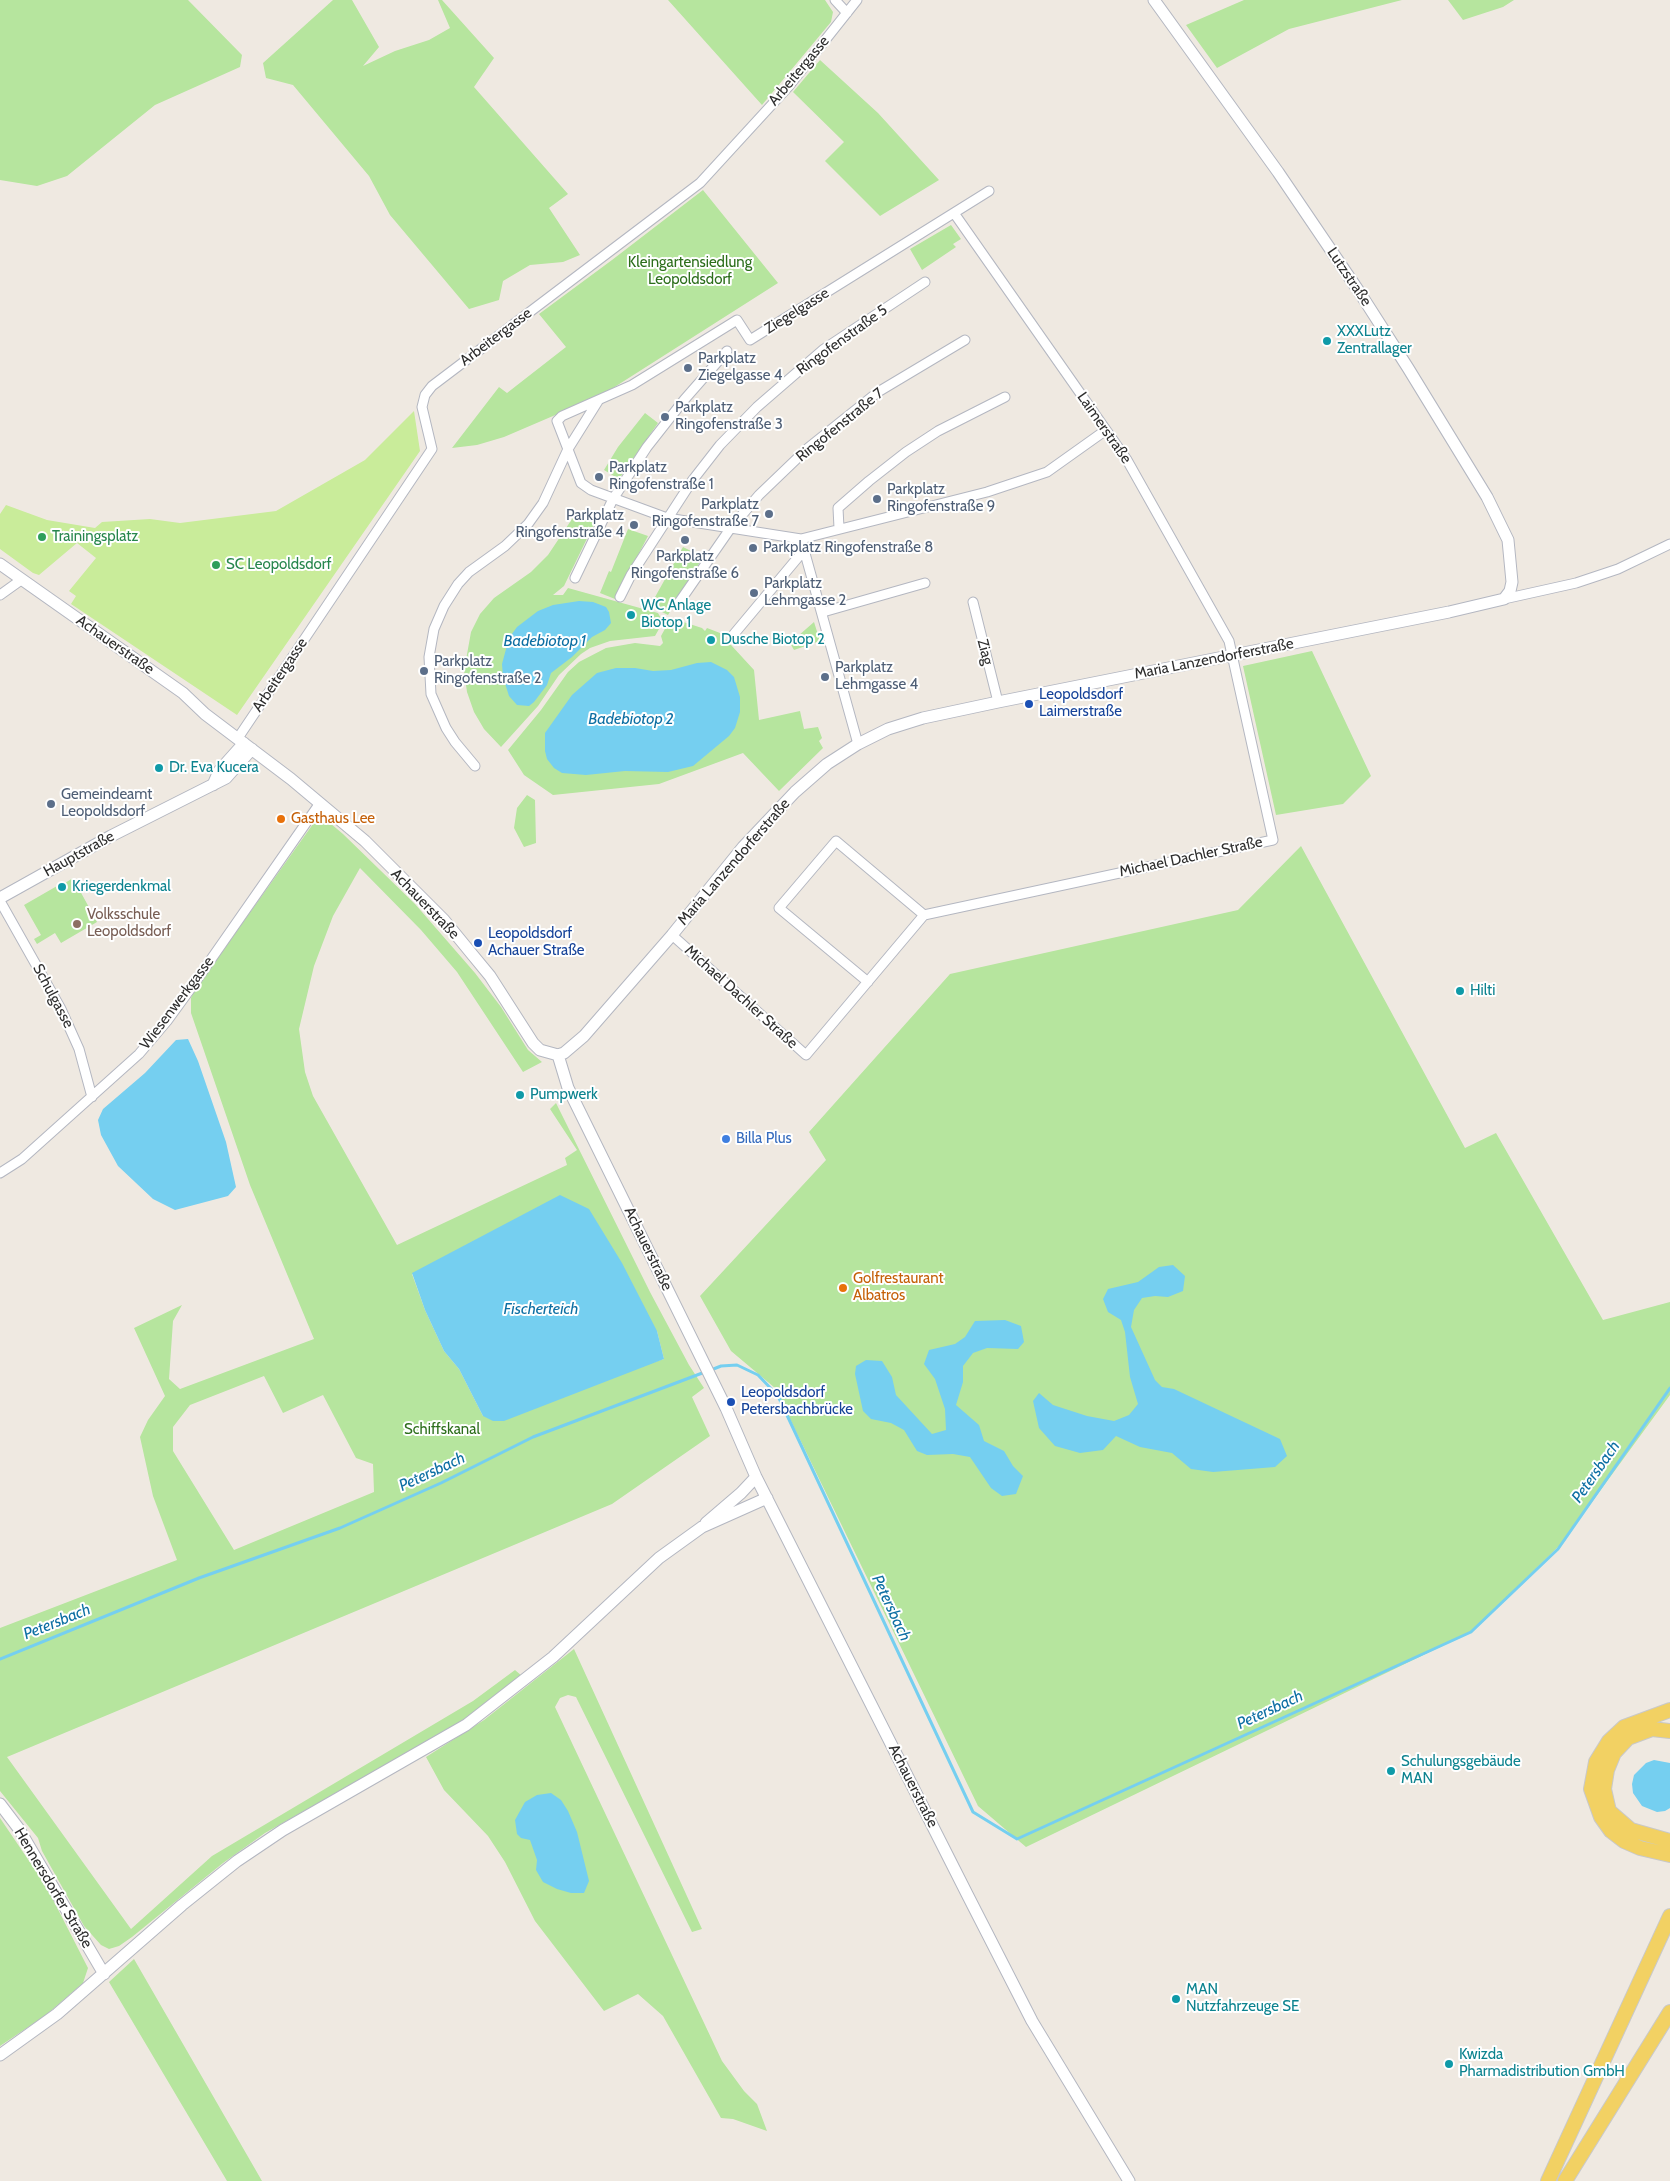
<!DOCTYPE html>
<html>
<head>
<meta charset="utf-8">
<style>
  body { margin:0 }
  canvas { display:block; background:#efe9e1 }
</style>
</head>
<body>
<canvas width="1670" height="2181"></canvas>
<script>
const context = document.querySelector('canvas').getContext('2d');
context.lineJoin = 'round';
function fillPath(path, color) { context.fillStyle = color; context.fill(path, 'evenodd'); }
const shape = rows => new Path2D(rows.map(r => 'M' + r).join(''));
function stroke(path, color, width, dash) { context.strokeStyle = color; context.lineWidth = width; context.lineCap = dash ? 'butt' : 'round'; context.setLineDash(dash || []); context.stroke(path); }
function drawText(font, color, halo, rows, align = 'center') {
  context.font = font + ' Cabin,sans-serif'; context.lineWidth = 4; context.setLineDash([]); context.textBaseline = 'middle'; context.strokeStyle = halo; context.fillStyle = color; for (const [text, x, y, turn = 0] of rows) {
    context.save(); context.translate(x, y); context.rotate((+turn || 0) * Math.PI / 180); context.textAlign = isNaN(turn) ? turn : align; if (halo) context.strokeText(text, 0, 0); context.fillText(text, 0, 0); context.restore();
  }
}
const green = shape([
  [0,0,188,0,242,55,240,67,155,105,67,176,37,186,0,180],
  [333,0,352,0,379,47,363,66,395,51,429,40,450,28,438,0,442,0,494,58,474,87,568,194,549,208,580,255,563,262,530,265,503,281,499,300,469,309,390,215,369,176,293,85,266,78,263,63],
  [668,0,825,0,833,12,831,22,762,105],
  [1244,0,1402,0,1289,29,1217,68,1186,25],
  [1448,0,1514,0,1503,7,1463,20],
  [820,60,878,113,939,180,880,216,825,161,844,142,793,92],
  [703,190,778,283,602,395,504,437,477,445,452,448,499,387,507,393,566,347,539,314,612,260],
  [951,225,961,239,953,244,956,247,922,270,910,249],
  [645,413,658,423,619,479,604,470,618,447],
  [576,513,595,522,564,586,553,595,563,595,568,588,658,613,663,622,655,636,610,641,590,648,581,654,559,675,538,706,501,747,484,729,474,712,467,692,464,671,471,632,480,614,494,598,531,572,548,555],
  [628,529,648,536,615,599,600,593,609,571,611,572],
  [683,547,703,557,668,615,650,606],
  [671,618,702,628,705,631,707,628,720,633,754,670,759,720,800,711,804,729,818,727,822,738,819,741,823,748,779,791,743,753,659,784,553,795,524,775,508,750,541,710,568,672,579,662,606,648,635,643,660,646,663,643,661,636],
  [814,622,820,641,794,650,790,643],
  [1312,651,1371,776,1343,804,1276,815,1243,666],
  [527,795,535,800,536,843,524,847,514,828,517,808],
  [318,817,324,818,343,834,415,904,475,973,501,1007,528,1050,542,1062,523,1072,457,972,421,930,360,868,333,916,314,966,299,1029,305,1072,313,1096,397,1245,567,1165,565,1158,577,1150,550,1109,556,1103,650,1292,689,1365,704,1388,692,1397,710,1436,612,1504,7,1757,131,1929,212,1856,473,1701,515,1670,522,1676,481,1708,447,1730,265,1833,223,1863,132,1937,119,1946,109,1949,101,1945,84,1926,42,1851,38,1838,0,1791,0,1628,177,1560,153,1496,140,1437,148,1420,165,1396,134,1328,182,1305,173,1321,169,1379,180,1389,314,1339,250,1185,191,1013,191,998,194,991],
  [412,1274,657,1331,664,1359,483,1416,459,1369,444,1351,425,1310],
  [264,1376,283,1413,323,1395,356,1458,373,1464,374,1492,234,1550,173,1451,173,1427,190,1405],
  [1301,846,1465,1148,1496,1133,1603,1320,1670,1302,1670,1395,1562,1543,1471,1632,1026,1847,978,1806,775,1388,731,1351,700,1296,826,1160,809,1132,950,974,1238,910],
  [73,878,97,922,61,943,55,933,37,944,34,939,41,935,24,905,57,886,60,892,68,888,65,883],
  [574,1649,702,1929,692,1932,576,1697,568,1695,560,1698,555,1707,722,2061,744,2091,757,2104,767,2131,733,2119,721,2118,663,2016,638,1994,604,2011,535,1921,505,1862,488,1836,444,1790,426,1757,484,1720],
  [0,1818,46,1886,88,1968,83,1983,46,2015,0,2046],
  [134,1959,262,2181,227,2181,109,1982]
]);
const pitch = shape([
  [414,411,420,451,237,715,71,604,76,596,69,591,96,558,77,543,39,575,33,573,0,549,0,514,6,505,47,520,95,528,102,522,150,519,180,523,276,511,365,460]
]);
const water = shape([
  [579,601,593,602,606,607,609,612,611,623,605,630,592,637,572,657,551,673,547,685,534,702,529,706,517,705,509,696,503,677,502,664,509,638,517,627,538,611,553,605],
  [711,662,727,670,734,677,740,697,740,712,735,728,729,736,693,766,668,772,625,771,586,775,562,773,554,768,547,759,545,751,545,733,572,695,597,673,616,668,635,668,653,671,671,670,697,663],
  [188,1039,198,1061,226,1142,236,1187,228,1196,175,1210,153,1199,118,1166,101,1135,98,1120,103,1109,145,1073,176,1040],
  [560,1195,589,1209,622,1263,657,1331,664,1359,504,1421,493,1421,483,1416,459,1369,444,1351,425,1310,412,1273],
  [1173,1265,1185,1276,1183,1291,1168,1297,1155,1296,1142,1298,1134,1310,1131,1327,1155,1380,1162,1387,1174,1389,1280,1439,1287,1456,1275,1467,1213,1472,1191,1469,1172,1453,1140,1447,1116,1436,1103,1450,1080,1453,1055,1446,1039,1428,1033,1401,1039,1393,1053,1405,1087,1416,1114,1421,1129,1415,1138,1404,1130,1377,1125,1332,1121,1320,1108,1312,1103,1299,1108,1289,1138,1282,1159,1267],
  [1005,1320,1021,1326,1024,1342,1018,1349,987,1348,973,1353,963,1366,963,1382,956,1405,979,1425,984,1441,1004,1451,1013,1466,1023,1476,1016,1494,1002,1496,991,1488,970,1457,953,1454,927,1455,917,1451,904,1430,891,1423,871,1419,863,1411,855,1374,856,1366,866,1360,882,1361,892,1377,896,1395,932,1434,946,1430,945,1409,935,1379,924,1364,929,1350,955,1344,965,1337,975,1321],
  [1654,1760,1670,1763,1670,1808,1665,1811,1657,1812,1642,1806,1633,1793,1632,1784,1634,1775,1646,1763],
  [551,1793,561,1800,568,1811,577,1832,589,1881,584,1893,571,1893,557,1889,543,1882,536,1870,537,1860,530,1840,521,1838,517,1834,515,1820,525,1802,537,1795]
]);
const stream = shape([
  [711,1370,721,1366,737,1365,758,1375,778,1396,973,1812,1017,1839,1471,1632,1558,1549,1670,1388],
  [0,1659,199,1578,340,1528,441,1483,533,1437,705,1372]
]);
const minor = shape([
  [835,0,847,13],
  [989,191,750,340,737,320,632,385,562,416,557,421,581,483,591,490,667,518,801,539,987,492,1047,472,1106,430],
  [839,528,838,508,869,481,906,452,938,431,1005,397],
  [801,539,858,744],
  [575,578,613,499,647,447,684,400,727,351],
  [0,595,21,580],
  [620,597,631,575,692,481,720,445,757,407,824,349,925,282],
  [1504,599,1576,583,1618,569,1670,544],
  [973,602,998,702],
  [678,604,730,529,759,495,808,448,878,392,965,340],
  [823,612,925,583],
  [734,634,805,549],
  [238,738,432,449,422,407,425,395,432,386,700,183,788,87,857,0],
  [475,766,455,742,446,728,431,694,429,657,434,629,444,606,458,584,469,572,505,546,528,524,543,503,568,449,598,401],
  [0,901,61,1009,79,1049,92,1097],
  [672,935,806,1055,924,915,1273,840,1229,641,1127,460,954,213],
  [868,982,779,908,836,841,924,915],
  [0,1173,22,1159,139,1054,167,1021,191,988,320,803]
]);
const tertiary = shape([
  [0,564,183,693,205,714,291,779,365,841,444,920,471,953,490,976,533,1043,540,1050,558,1055,564,1053,584,1036,672,935,743,847,795,792,827,764,858,744,888,729,923,718,998,702,1449,612,1504,599,1510,591,1512,582,1508,540,1487,497,1408,368,1360,293,1278,172,1154,0],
  [213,785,219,771,244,743],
  [0,898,111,836,226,778,252,749],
  [558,1055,568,1088,726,1408,756,1477,967,1894,1032,2021,1129,2181],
  [706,1523,741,1493,756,1477],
  [0,1804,19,1829,104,1974],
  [0,2055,57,2014,182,1905,237,1861,283,1830,466,1725,553,1657,659,1558,702,1527,767,1498]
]);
const primary = shape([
  [1670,1710,1624,1727,1609,1741,1596,1762,1591,1789,1601,1817,1611,1831,1624,1841,1640,1848,1670,1855],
  [1670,1731,1652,1729,1628,1738,1614,1753,1607,1770,1604,1789,1609,1811,1631,1830,1670,1841],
  [1548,2181,1670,1916],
  [1565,2181,1670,2012]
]);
const markers = [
  [1327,341,5,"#0f9aa8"],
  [688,368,5,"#5c6f8a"],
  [665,417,5,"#5c6f8a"],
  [599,477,5,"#5c6f8a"],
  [877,499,5,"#5c6f8a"],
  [769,514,5,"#5c6f8a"],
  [634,525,5,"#5c6f8a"],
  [42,537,5,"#2e9e5b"],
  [685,540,5,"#5c6f8a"],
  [753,548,5,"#5c6f8a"],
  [216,565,5,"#2e9e5b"],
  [754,593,5,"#5c6f8a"],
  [631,615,5,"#0f9aa8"],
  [711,640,5,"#0f9aa8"],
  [424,671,5,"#5c6f8a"],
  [825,677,5,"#5c6f8a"],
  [1029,704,5,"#1a4fb4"],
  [159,768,5,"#0f9aa8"],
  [51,804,5,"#5c6f8a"],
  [281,819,5,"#e8710a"],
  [62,887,5,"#0f9aa8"],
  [77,924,5,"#8d6e63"],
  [478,943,5,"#1a4fb4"],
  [1460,991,5,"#0f9aa8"],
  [520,1095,5,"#0f9aa8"],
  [726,1139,5,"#3f7fe0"],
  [843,1288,5,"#e8710a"],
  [731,1402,5,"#1a4fb4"],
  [1391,1771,5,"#0f9aa8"],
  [1176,1999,5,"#0f9aa8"],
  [1449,2064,5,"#0f9aa8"]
];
const streetNames = [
  ["Arbeitergasse",799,71,-50],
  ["Lutzstraße",1349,277,56],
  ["Ziegelgasse",797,311,-32],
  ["Arbeitergasse",496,337,-37],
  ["Ringofenstraße 5",842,340,-36],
  ["Ringofenstraße 7",840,425,-39],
  ["Laimerstraße",1104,428,55],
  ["Achauerstraße",115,645,35],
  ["Ziag",985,652,76],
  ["Maria Lanzendorferstraße",1214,659,-11],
  ["Arbeitergasse",280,675,-56],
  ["Hauptstraße",79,854,-29],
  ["Michael Dachler Straße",1191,857,-12],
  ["Maria Lanzendorferstraße",734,862,-49],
  ["Achauerstraße",425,904,46],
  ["Schulgasse",53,996,62],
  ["Michael Dachler Straße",741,997,42],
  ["Wiesenwerkgasse",177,1003,-53],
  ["Achauerstraße",648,1249,64],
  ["Achauerstraße",913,1786,63],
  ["Hennersdorfer Straße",53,1888,59]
];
const parkNames = [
  ["Kleingartensiedlung",690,263],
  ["Leopoldsdorf",690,280],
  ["Schiffskanal",442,1430]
];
const cultureNames = [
  ["XXXLutz",1337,332],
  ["Zentrallager",1337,349],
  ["WC Anlage",641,606],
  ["Biotop 1",641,623],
  ["Dusche Biotop 2",721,640],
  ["Dr. Eva Kucera",169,768],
  ["Kriegerdenkmal",72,887],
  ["Hilti",1470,991],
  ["Pumpwerk",530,1095],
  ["Schulungsgebäude",1401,1762],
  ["MAN",1401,1779],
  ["MAN",1186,1990],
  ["Nutzfahrzeuge SE",1186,2007],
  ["Kwizda",1459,2055],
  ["Pharmadistribution GmbH",1459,2072]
];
const serviceNames = [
  ["Parkplatz",698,359],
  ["Ziegelgasse 4",698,376],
  ["Parkplatz",675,408],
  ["Ringofenstraße 3",675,425],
  ["Parkplatz",609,468],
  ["Ringofenstraße 1",609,485],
  ["Parkplatz",887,490],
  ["Ringofenstraße 9",887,507],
  ["Parkplatz",759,505,"right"],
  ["Ringofenstraße 7",759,522,"right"],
  ["Parkplatz",624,516,"right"],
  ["Ringofenstraße 4",624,533,"right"],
  ["Parkplatz Ringofenstraße 8",763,548],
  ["Parkplatz",685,557,"center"],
  ["Ringofenstraße 6",685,574,"center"],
  ["Parkplatz",764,584],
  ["Lehmgasse 2",764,601],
  ["Parkplatz",434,662],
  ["Ringofenstraße 2",434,679],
  ["Parkplatz",835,668],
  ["Lehmgasse 4",835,685],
  ["Gemeindeamt",61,795],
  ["Leopoldsdorf",61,812]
];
const leisureNames = [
  ["Trainingsplatz",52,537],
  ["SC Leopoldsdorf",226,565]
];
const transitNames = [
  ["Leopoldsdorf",1039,695],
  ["Laimerstraße",1039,712],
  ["Leopoldsdorf",488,934],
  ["Achauer Straße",488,951],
  ["Leopoldsdorf",741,1393],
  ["Petersbachbrücke",741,1410]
];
const foodNames = [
  ["Gasthaus Lee",291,819],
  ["Golfrestaurant",853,1279],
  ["Albatros",853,1296]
];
const educationNames = [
  ["Volksschule",87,915],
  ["Leopoldsdorf",87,932]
];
const shopNames = [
  ["Billa Plus",736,1139]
];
const waterNames = [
  ["Badebiotop 1",545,641],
  ["Badebiotop 2",631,719],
  ["Fischerteich",541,1309],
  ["Petersbach",432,1472,-25],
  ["Petersbach",1596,1472,-55],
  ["Petersbach",891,1608,65],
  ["Petersbach",57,1622,-22],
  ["Petersbach",1270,1710,-25]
];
fillPath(green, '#b6e59e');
fillPath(pitch, '#c9ec9a');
fillPath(water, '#75cff0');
stroke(stream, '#75cff0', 3);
stroke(minor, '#b4b7c1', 11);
stroke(tertiary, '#b4b7c1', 13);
stroke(primary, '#c9c9c9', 16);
stroke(minor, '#fff', 9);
stroke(tertiary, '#fff', 11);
stroke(primary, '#f2d163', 14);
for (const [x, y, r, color] of markers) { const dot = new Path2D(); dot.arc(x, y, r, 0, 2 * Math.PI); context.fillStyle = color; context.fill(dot); stroke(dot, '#fff', 2); }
drawText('15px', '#2e2e2e', '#fff', streetNames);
drawText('15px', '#2c6e1b', '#fff', parkNames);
drawText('15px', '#0d838f', '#fff', cultureNames, 'left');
drawText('15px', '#4e5e75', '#fff', serviceNames, 'left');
drawText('15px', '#27864d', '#fff', leisureNames, 'left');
drawText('15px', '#164399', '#fff', transitNames, 'left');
drawText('15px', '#c56008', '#fff', foodNames, 'left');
drawText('15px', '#785e54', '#fff', educationNames, 'left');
drawText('15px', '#366cbe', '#fff', shopNames, 'left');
drawText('italic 16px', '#0d6fa3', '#fff', waterNames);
</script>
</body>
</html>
